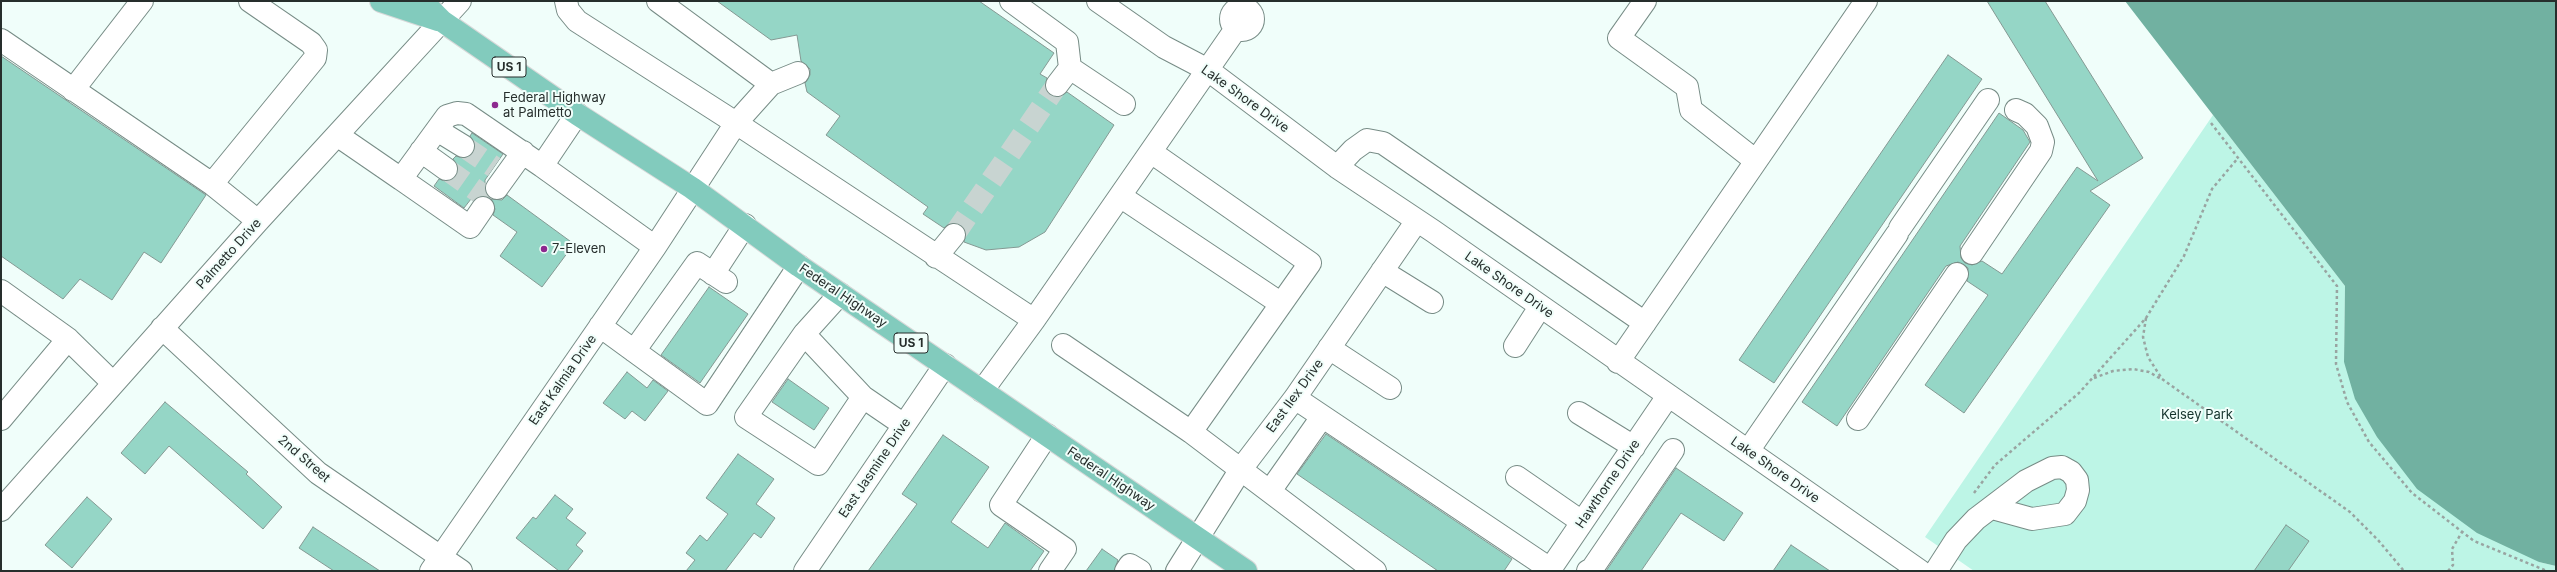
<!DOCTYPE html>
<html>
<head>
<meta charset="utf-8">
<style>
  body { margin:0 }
  #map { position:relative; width:2557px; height:572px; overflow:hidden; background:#f0fefa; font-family:Inter,sans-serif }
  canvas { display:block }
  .frame { position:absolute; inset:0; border:2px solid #262e2c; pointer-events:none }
</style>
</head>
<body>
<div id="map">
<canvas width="2557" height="572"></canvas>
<div class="frame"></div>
</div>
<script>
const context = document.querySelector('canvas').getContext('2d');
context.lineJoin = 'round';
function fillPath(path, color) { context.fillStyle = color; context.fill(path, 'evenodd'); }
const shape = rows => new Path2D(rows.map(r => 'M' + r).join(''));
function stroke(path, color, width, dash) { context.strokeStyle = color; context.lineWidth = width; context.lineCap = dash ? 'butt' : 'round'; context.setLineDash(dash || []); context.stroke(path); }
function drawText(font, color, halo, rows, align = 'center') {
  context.font = font + ' Inter,sans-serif'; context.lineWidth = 4; context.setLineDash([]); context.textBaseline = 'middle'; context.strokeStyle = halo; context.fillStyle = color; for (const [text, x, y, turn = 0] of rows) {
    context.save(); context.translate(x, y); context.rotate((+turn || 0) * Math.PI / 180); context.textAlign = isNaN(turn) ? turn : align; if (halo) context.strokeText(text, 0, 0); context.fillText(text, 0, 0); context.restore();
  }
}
const green = shape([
  [2213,115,2345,286,2344,362,2539,562,2556,566,2556,571,1974,571,1925,537]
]);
const water = shape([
  [2125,1,2556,1,2556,566,2539,562,2477,533,2417,489,2377,437,2355,399,2344,362,2345,286]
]);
const building = shape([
  [717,1,979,1,1054,53,1040,74,1047,78,1045,89,1049,95,1056,97,1067,92,1114,125,1045,232,1019,247,986,250,964,242,966,231,962,225,950,223,944,228,923,214,928,207,826,135,840,116,807,92,805,83,810,75,810,69,801,61,797,35,771,40,717,1],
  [1987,1,2045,1,2143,158,2090,191,2110,205,1964,413,1925,385,1988,295,1967,281,1968,268,1958,262,1946,266,1837,426,1802,402,1999,113,2023,130,2030,142,1960,246,1961,258,1965,263,1972,265,1982,261,2002,274,2077,167,2098,181,1987,1],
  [1948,55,1982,79,1774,383,1739,360,1948,55],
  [1,56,206,195,161,263,144,252,112,300,80,279,63,299,1,256,1,56],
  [472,133,503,154,485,180,485,193,489,197,484,196,473,201,471,199,464,208,434,186,439,179,445,181,456,177,458,170,453,159,456,156,463,158,473,153,475,146,470,136,472,133],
  [507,195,574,244,542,287,500,256,517,232,493,215,495,209,491,199,502,200,507,195],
  [709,287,748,314,700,383,661,355,709,287],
  [627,372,647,388,653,380,668,391,645,421,632,411,625,419,603,403,627,372],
  [788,379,829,408,814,430,772,402,788,379],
  [165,402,248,472,246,474,282,507,263,529,169,446,145,474,121,453,165,402],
  [1326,434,1512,559,1504,571,1438,571,1297,474,1326,434],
  [943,435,989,467,951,522,988,548,1005,523,1044,551,1030,571,868,571,917,504,902,494,943,435],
  [738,454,774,479,756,504,775,518,761,538,754,533,725,571,686,571,695,560,686,553,700,535,707,541,728,514,706,498,738,454],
  [1676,468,1743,513,1724,541,1681,513,1641,571,1606,571,1676,468],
  [555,495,573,509,566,518,586,533,576,545,583,551,567,571,559,571,516,538,533,517,536,519,555,495],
  [87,497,112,519,72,568,45,545,87,497],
  [2286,525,2309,541,2288,571,2254,571,2286,525],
  [313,527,380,571,334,571,299,548,313,527],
  [1791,545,1830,571,1773,571,1791,545],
  [1102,549,1118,560,1114,571,1086,571,1102,549]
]);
const minorTunnel = shape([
  [463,146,494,167],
  [446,169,490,200],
  [954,235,1057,85]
]);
const path = shape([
  [2211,123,2337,286,2336,364,2347,402,2369,442,2412,493,2474,541,2547,571],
  [2146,318,2143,337,2148,357,2162,379,2350,512,2378,540,2404,571],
  [2094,378,2113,371,2133,369,2149,372,2161,379],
  [1974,493,1995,465,2079,393,2146,318,2184,256,2212,189,2238,158],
  [2448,571,2453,565,2452,549,2462,532]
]);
const minor = shape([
  [566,1,568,10,577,21,736,123,1034,320],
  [1011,1,1067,42,1070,68,1124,104],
  [1098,1,1164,47,1208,70,1337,167,1433,231,1920,571],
  [1645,1,1619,38,1687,87,1691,110,1756,161],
  '1231 19a11 11 0 1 1 22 0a11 11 0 1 1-22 0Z',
  [1,40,212,184,258,221],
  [771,84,798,73],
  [1057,85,1070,68],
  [73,90,142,1],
  [577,114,542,166,655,247],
  [437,130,463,146],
  [337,135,401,179,447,116,457,113,466,114,542,166],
  [421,151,446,169],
  [1151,152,1310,263,1191,432],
  [1337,167,1353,150,1367,140,1383,143,1645,323],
  [401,179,470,227,483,208],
  [212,184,315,58,316,50,311,43,250,1],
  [497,188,523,152],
  [1120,196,1280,303],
  [1900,228,1988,100],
  [1972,253,2041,151,2043,142,2037,126,2025,114,2016,110],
  [936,257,954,235],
  [1382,271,1432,302],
  [713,274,745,225],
  [1,291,68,339,113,383],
  [840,294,804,334,863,397,904,425],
  [600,326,707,404,799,266],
  [162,328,318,473,461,571],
  [804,334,746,417,818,464,863,397],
  [1063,345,1191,432,1375,571],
  [1515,346,1540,307],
  [1329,348,1390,388],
  [634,351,697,263,726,282],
  [1618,362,1866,1],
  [982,391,1034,320,1235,30],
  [1295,398,1550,569],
  [1579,413,1634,447],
  [1,419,68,339],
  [1858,419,1957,274],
  [1047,435,1001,505,1065,549,1050,571],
  [1748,451,1897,234],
  [1517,477,1582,522],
  [1270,491,1322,417],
  [1,510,258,221,460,1],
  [431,571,655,247,736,123,771,84,658,1],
  [805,571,945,365],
  [1126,571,1130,565,1140,571],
  [1177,571,1241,469,1295,398,1416,222],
  [1549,571,1668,396],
  [1588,571,1592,569,1673,450],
  [1936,571,1956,540,1976,519,2026,481,2052,468,2062,467,2071,472,2077,480,2078,490,2075,501,2065,514,2032,519,1992,508]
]);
const major = shape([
  [381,1,438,20],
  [422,1,442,21,577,114,692,188,799,266,1246,571]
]);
const markers = [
  [495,105,4,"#8d288f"],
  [544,249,4,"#8d288f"]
];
const shields = [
  [509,67,34],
  [911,343,34]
];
const shieldNames = [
  ["US 1",509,67],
  ["US 1",911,343]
];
const poiNames = [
  ["Federal Highway",503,98],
  ["at Palmetto",503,113],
  ["7-Eleven",552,249]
];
const streetNames = [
  ["Lake Shore Drive",1245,99,36],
  ["Palmetto Drive",229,254,-48],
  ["Lake Shore Drive",1509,285,35],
  ["Federal Highway",843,296,34],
  ["East Kalmia Drive",563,380,-55],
  ["East Ilex Drive",1295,396,-54],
  ["2nd Street",304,459,41],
  ["East Jasmine Drive",875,468,-56],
  ["Lake Shore Drive",1775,470,35],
  ["Federal Highway",1111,479,34],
  ["Hawthorne Drive",1608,484,-56]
];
const parkNames = [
  ["Kelsey Park",2197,415]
];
fillPath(green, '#bdf5e6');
fillPath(water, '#71b1a1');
fillPath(building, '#95d6c6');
stroke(building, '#849993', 1);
stroke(minorTunnel, '#c8d4d1', 22, [22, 11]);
stroke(minor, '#778c86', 24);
stroke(major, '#d8d9d9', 24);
stroke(path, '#99a4a1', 2.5, [3, 3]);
stroke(minor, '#fff', 22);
stroke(major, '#82cbbd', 22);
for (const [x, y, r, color] of markers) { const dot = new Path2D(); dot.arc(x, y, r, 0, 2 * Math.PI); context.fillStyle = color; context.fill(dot); stroke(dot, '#f0fefa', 1.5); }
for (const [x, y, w] of shields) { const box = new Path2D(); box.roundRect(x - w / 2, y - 10, w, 20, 3); context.fillStyle = '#f0fefa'; context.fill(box); stroke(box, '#262e2c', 1); }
drawText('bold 12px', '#262e2c', null, shieldNames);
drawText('13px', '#262e2c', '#f0fefa', poiNames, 'left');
drawText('13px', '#262e2c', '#f0fefa', streetNames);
drawText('13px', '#13332c', '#f0fefa', parkNames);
</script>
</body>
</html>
